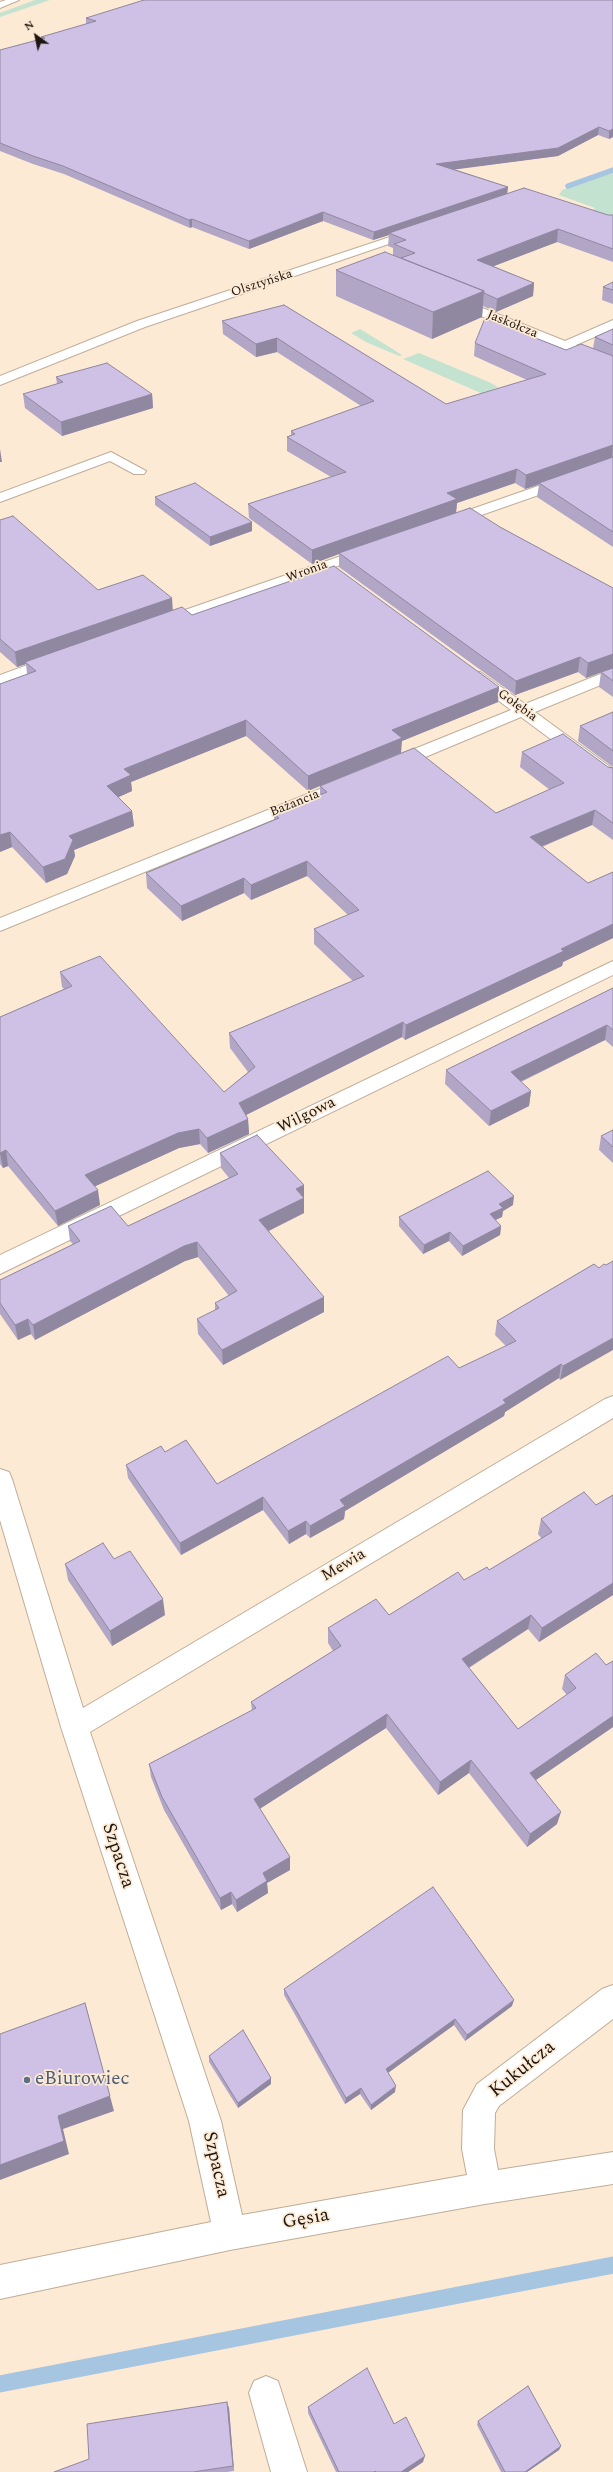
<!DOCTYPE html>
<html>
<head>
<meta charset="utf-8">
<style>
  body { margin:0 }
  #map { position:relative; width:613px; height:2472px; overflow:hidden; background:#fdead4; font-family:Spectral,serif }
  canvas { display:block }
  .north { position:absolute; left:16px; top:16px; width:40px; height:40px; -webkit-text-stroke:3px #fdead4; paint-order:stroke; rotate:327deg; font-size:11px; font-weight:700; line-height:16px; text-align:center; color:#1d160f }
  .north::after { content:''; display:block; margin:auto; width:14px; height:18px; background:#1d160f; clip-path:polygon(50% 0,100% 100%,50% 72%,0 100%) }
</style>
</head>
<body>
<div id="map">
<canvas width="613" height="2472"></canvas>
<div class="north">N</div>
</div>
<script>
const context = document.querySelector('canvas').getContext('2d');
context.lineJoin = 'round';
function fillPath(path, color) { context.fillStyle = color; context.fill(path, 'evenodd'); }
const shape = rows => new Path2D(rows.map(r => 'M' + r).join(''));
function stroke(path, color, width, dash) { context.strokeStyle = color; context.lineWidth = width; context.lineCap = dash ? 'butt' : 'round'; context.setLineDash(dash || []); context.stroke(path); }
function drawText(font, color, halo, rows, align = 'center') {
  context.font = font + ' Spectral,serif'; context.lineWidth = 3.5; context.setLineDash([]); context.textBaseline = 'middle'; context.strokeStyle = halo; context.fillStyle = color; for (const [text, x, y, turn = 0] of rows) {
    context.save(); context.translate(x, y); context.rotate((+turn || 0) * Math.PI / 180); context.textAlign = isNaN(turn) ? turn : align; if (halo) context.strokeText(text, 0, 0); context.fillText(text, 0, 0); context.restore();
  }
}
const green = shape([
  [35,0,50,0,0,17,0,13],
  [613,173,613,218,592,211,595,208,559,195,562,190],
  [360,329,383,343,402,355,399,356,366,342,351,333],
  [419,353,489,382,498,387,483,394,403,359]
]);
const streamFar1 = shape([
  [568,186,613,170]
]);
const stream = shape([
  [0,2384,613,2265]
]);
const street = shape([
  [417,228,421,229,421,233,145,327,0,385,0,376,137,321,417,228],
  [455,297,565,341,613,320,613,329,576,345,613,361,613,369,451,304,449,301,451,298,455,297],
  [111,452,146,471,144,474,134,474,110,461,0,502,0,493,111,452],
  [613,460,613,469,453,525,443,525,441,522,443,519,613,460],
  [367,547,374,551,372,554,166,626,156,626,153,623,156,620,367,547],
  [55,655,61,657,63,660,61,663,0,685,0,675,55,655],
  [613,669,613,680,535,712,613,769,613,782,607,781,521,717,399,768,387,768,385,764,387,760,511,710,468,678,466,675,468,672,480,672,525,704,613,669],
  [347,778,353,779,356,783,353,787,0,931,0,918,347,778],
  [613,961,613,975,0,1274,0,1255,613,961],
  [613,1396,613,1418,90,1732,221,2121,242,2215,467,2175,462,2149,463,2110,477,2084,602,1989,613,1985,613,2019,499,2106,495,2113,494,2149,498,2170,613,2152,613,2184,485,2204,230,2250,0,2299,0,2265,211,2222,189,2121,61,1727,0,1520,0,1469,9,1472,12,1479,83,1708,605,1399,613,1396],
  [266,2376,278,2381,307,2472,271,2472,249,2393,254,2381,266,2376]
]);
const secondary = shape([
  [6,0,19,0,0,8,0,2,6,0]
]);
const wall = shape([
  [613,0,613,137,609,139,598,135,558,156,454,169,508,187,507,193,608,215,613,215,613,262,557,242,493,266,534,283,533,296,496,312,483,306,482,317,432,339,336,296,336,270,393,255,393,248,388,246,389,235,373,240,323,221,249,249,192,227,190,228,64,174,33,164,0,151,0,50,41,39,41,37,86,24,86,18],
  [613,282,613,304,602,300,603,287],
  [284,305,446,404,527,380,474,356,475,343,566,350,593,348,595,337,613,329,613,547,537,497,539,485,525,489,515,483,457,503,456,512,500,527,613,588,613,697,599,687,601,672,604,671,586,678,578,672,515,695,339,567,339,554,312,564,249,518,248,504,331,477,287,451,287,437,291,435,291,431,361,406,277,352,256,357,223,334,222,321],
  [56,377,152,394,153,408,62,436,25,408,23,394,57,384],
  [155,497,252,531,210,546,155,505],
  [0,520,98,590,172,611,499,687,498,702,402,741,308,791,246,736,131,782,132,791,118,797,132,811,134,826,74,850,75,856,67,874,46,883,12,847,0,852,0,684,27,674,26,664,17,667,0,652],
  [613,712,613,767,578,741,580,726],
  [522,752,613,768,613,840,592,825,542,847,588,883,613,872,613,938,563,962,562,966,405,1040,402,1037,246,1115,248,1119,249,1134,208,1153,200,1144,179,1148,95,1186,100,1205,58,1226,8,1166,3,1168,0,1164,0,1017,64,989,62,987,60,972,224,1092,248,1072,230,1048,229,1033,353,981,314,944,314,929,348,915,307,876,251,900,244,893,182,921,147,888,146,873,274,820,274,814,320,795,320,786,496,813,550,790,520,767],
  [613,988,613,1047,605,1040,521,1082,531,1091,529,1106,489,1126,445,1084,446,1070],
  [613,1130,613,1163,599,1150,601,1136],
  [220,1153,304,1185,304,1213,269,1231,324,1312,223,1365,198,1334,197,1319,215,1310,215,1303,229,1296,198,1257,185,1261,35,1340,31,1334,18,1340,0,1314,0,1280,73,1244,70,1241,68,1226,128,1226,229,1178,221,1168],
  [513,1205,503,1211,502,1217,495,1220,501,1226,500,1235,462,1256,449,1241,423,1254,399,1226,399,1217],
  [594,1264,560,1380,559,1378,505,1412,504,1416,345,1511,344,1519,310,1538,306,1534,289,1544,263,1510,181,1555,128,1478,126,1465,165,1452,217,1484,506,1346,495,1335,497,1321],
  [613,1495,613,1595,539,1642,528,1629,469,1668,518,1729,567,1695,562,1689,565,1675,606,1665,613,1661,613,1727,536,1780,557,1824,527,1847,469,1773,438,1795,386,1728,260,1808,290,1870,267,1883,268,1893,237,1912,232,1904,221,1910,164,1810,151,1777,149,1764,252,1711,251,1702,333,1651,328,1643,328,1628,389,1615,464,1580,489,1570,542,1539,538,1534,541,1519,596,1505],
  [114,1559,165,1615,112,1646,68,1580,65,1564],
  [284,1989,512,2006,465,2041,454,2025,388,2073,395,2092,371,2110,360,2094,345,2104,284,1995],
  [209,2056,271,2084,238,2108,209,2062],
  [308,2407,394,2424,423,2462,408,2472,336,2472,308,2413],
  [229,2408,234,2471,227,2472,54,2472],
  [478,2421,561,2446,559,2450,527,2472,501,2472,477,2425]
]);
const shadedWall = shape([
  [599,127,598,135,558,156,436,172,436,164],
  [613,129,613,137,609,139,609,131],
  [508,187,507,195,389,233,389,235,373,240,374,232],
  [323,212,323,221,249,249,249,241],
  [192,219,192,227,190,228,189,220],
  [558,229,557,242,476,273,477,260],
  [534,283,533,296,496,312,497,299],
  [484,291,482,317,432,339,433,312],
  [277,338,277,352,256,357,256,344],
  [152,394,153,408,62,436,61,422],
  [613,445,612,459,539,483,539,484,525,489,526,475],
  [0,449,2,462,0,462],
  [517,469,515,483,457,503,456,513,339,553,339,554,312,564,312,550,447,493],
  [252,522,252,531,210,546,210,537],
  [172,598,173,613,25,662,26,664,17,667,15,652],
  [613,654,613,668,586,678,588,663],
  [580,657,578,672,515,695,516,681],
  [499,687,498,702,402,741,401,753,308,791,308,776,392,730],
  [246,720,246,736,131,782,132,791,108,802,107,786,124,769],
  [595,810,592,825,528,852,530,837],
  [132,811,134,826,74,850,75,856,67,874,46,883,43,867,69,836],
  [10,832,12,847,0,852,0,835],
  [307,861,307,876,251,900,251,885],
  [244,878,244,893,182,921,181,906],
  [613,924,613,938,563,962,562,966,405,1040,406,1025],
  [403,1022,402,1037,240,1118,239,1103],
  [607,1025,605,1040,509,1087,511,1072],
  [531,1091,529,1106,489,1126,491,1111],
  [248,1119,249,1134,208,1153,207,1138],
  [199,1129,200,1144,179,1148,87,1190,85,1175,178,1133],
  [6,1150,8,1166,3,1168,0,1153],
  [304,1185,304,1213,260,1235,259,1220,296,1189],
  [98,1190,100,1205,58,1226,55,1211],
  [514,1196,513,1205,503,1211,502,1217,489,1223,490,1214,499,1204],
  [501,1226,500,1235,462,1256,463,1246],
  [450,1232,449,1241,423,1254,424,1245],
  [197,1242,198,1257,185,1261,35,1340,33,1325,184,1246],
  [324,1297,324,1312,223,1365,222,1350],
  [28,1319,31,1334,18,1340,15,1325],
  [613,1338,613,1350,560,1380,563,1366],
  [561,1364,559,1378,505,1412,504,1416,345,1511,344,1519,310,1538,310,1526,340,1500],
  [263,1497,263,1510,181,1555,180,1543],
  [306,1521,306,1534,289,1544,288,1531],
  [613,1583,613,1595,539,1642,542,1628],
  [163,1599,165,1615,112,1646,110,1631],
  [531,1615,528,1629,460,1673,462,1659],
  [387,1714,386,1728,255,1812,254,1799],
  [613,1716,613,1727,527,1786,530,1773],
  [471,1760,469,1773,438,1795,440,1782],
  [561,1812,557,1824,527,1847,530,1834],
  [290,1857,290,1870,267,1883,268,1893,237,1912,236,1900,263,1873],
  [231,1892,232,1904,221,1910,220,1898],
  [514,2000,512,2006,465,2041,467,2035],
  [85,2003,114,2111,63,2129,69,2154,0,2180,0,2165],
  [455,2019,454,2025,385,2075,386,2069],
  [271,2078,271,2084,238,2108,238,2103],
  [396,2086,395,2092,371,2110,371,2105],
  [361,2088,360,2094,345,2104,346,2098],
  [227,2402,229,2408,234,2471,233,2466],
  [561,2446,559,2450,527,2472,525,2472],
  [425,2456,423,2462,408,2472,401,2472]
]);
const building = shape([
  [144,0,613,0,613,129,609,131,599,127,558,148,436,164,508,187,374,232,323,212,249,241,192,219,189,220,63,166,33,156,0,143,0,50,45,38,41,37,96,21,86,18,144,0],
  [524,188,608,215,613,215,613,249,558,229,477,260,534,283,497,299,484,293,484,291,401,258,415,253,394,244,406,240,389,233,524,188],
  [385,252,484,291,433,312,336,270,385,252],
  [613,282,613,290,603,287,613,282],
  [284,305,446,404,546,374,475,343,485,318,566,350,581,344,613,356,613,445,526,475,517,469,447,493,457,499,312,550,248,504,346,472,287,437,295,434,291,431,374,401,277,338,256,344,222,321,284,305],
  [613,329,613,345,595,337,613,329],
  [107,363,152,394,61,422,23,394,63,382,56,377,107,363],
  [613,457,613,532,539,483,613,457],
  [195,483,252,522,210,537,155,497,195,483],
  [470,508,500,527,613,588,613,654,588,663,580,657,516,681,339,553,470,508],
  [13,516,98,590,143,575,172,598,15,652,0,639,0,520,13,516],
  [334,566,499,687,392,730,402,738,308,776,246,720,124,769,131,775,107,786,132,811,69,836,73,840,65,859,43,867,10,832,0,835,0,684,36,671,25,662,182,607,192,615,334,566],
  [613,668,613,681,601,672,613,668],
  [613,712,613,751,580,726,613,712],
  [563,734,608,767,613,768,613,823,595,810,530,837,588,883,613,872,613,924,561,949,564,951,406,1025,403,1022,239,1103,248,1119,207,1138,199,1129,178,1133,85,1175,98,1190,55,1211,6,1150,0,1153,0,1017,72,986,60,972,100,956,224,1092,255,1067,229,1033,364,976,314,929,359,910,307,861,251,885,244,878,181,906,146,873,279,818,274,814,327,792,320,786,414,748,496,813,564,783,522,752,563,734],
  [613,988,613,1030,607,1025,511,1072,531,1091,491,1111,446,1070,613,988],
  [613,1130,613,1147,601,1136,613,1130],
  [257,1135,304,1185,296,1189,304,1198,259,1220,324,1297,222,1350,197,1319,219,1308,215,1303,237,1291,197,1242,184,1246,33,1325,28,1319,15,1325,0,1303,0,1280,80,1241,68,1226,111,1206,128,1226,238,1174,220,1153,257,1135],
  [488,1171,514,1196,499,1204,503,1208,490,1214,501,1226,463,1246,450,1232,424,1245,399,1217,488,1171],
  [613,1261,613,1338,563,1366,561,1364,503,1400,506,1403,340,1500,345,1506,310,1526,306,1521,288,1531,263,1497,180,1543,126,1465,161,1446,165,1452,186,1440,217,1484,448,1356,459,1368,516,1341,497,1321,594,1264,599,1268,604,1264,606,1265,613,1261],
  [584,1492,596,1505,613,1495,613,1583,542,1628,531,1615,462,1659,518,1729,576,1688,565,1675,596,1653,606,1665,613,1661,613,1716,530,1773,561,1812,530,1834,471,1760,440,1782,387,1714,254,1799,290,1857,263,1873,267,1881,236,1900,231,1892,220,1898,162,1797,149,1764,256,1708,251,1702,341,1646,328,1628,376,1599,389,1615,458,1572,464,1580,487,1567,489,1570,552,1532,541,1519,584,1492],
  [103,1543,114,1559,130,1551,163,1599,110,1631,65,1564,103,1543],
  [433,1887,514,2000,467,2035,455,2019,386,2069,396,2086,371,2105,361,2088,346,2098,284,1989,433,1887],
  [85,2003,110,2096,58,2116,64,2141,0,2165,0,2034,85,2003],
  [243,2030,271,2078,238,2103,209,2056,243,2030],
  [367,2368,394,2424,406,2417,425,2456,401,2472,376,2472,375,2471,374,2472,339,2472,308,2407,367,2368],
  [528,2386,561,2446,525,2472,505,2472,478,2421,528,2386],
  [227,2402,233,2466,193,2472,54,2472,89,2459,87,2424,227,2402]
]);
const markers = [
  [27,2080,4,"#5c6f8a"]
];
const farStreetnames = [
  ["Olsztyńska",262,284,-18],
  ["Jaskółcza",512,325,22],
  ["Wronia",307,572,-20],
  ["Gołębia",517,706,36],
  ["Bażancia",295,804,-22]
];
const streetNames = [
  ["Wilgowa",307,1116,-26],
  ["Mewia",344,1566,-31]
];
const nearStreetnames = [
  ["Szpacza",117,1856,72],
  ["Kukułcza",523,2070,-39],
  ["Szpacza",215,2165,77],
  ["Gęsia",306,2220,-10]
];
const nearServicenames = [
  ["eBiurowiec",35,2080]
];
fillPath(green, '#c3e2d0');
stroke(streamFar1, '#a6c5e1', 5.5);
stroke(stream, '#a6c5e1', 17);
stroke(street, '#bfad98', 2);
stroke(secondary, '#bfad98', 2);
fillPath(street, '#fff');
fillPath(secondary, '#fff');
fillPath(wall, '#b1a6c5');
fillPath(shadedWall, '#9087a0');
fillPath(building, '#cec1e5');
stroke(building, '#9087a0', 1);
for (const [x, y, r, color] of markers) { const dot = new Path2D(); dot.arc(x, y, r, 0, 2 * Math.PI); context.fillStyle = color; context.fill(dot); stroke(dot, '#fdead4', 1.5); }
drawText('13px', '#1d160f', '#fdead4', farStreetnames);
drawText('16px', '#1d160f', '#fdead4', streetNames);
drawText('19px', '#1d160f', '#fdead4', nearStreetnames);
drawText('19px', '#4e5e75', '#fdead4', nearServicenames, 'left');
</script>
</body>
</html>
